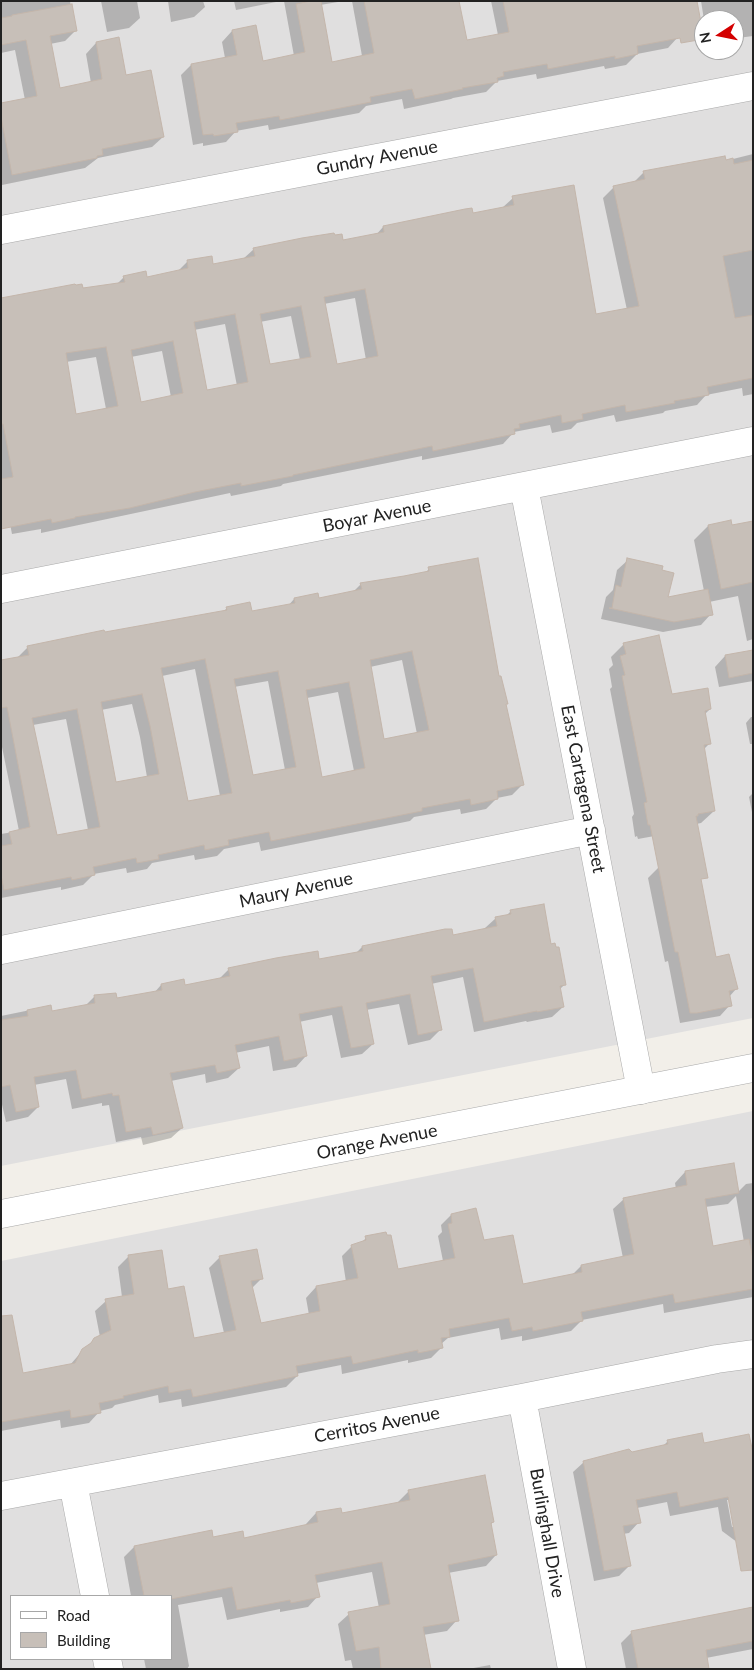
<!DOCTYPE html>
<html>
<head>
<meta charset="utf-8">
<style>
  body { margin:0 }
  #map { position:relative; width:754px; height:1670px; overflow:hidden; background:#f2efe9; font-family:Lato,sans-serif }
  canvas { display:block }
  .frame { position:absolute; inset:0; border:2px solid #222; pointer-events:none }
  .legend { position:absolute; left:10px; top:1595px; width:162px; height:65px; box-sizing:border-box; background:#fff; border:1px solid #a7a7a7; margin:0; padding:6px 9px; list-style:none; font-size:15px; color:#222 }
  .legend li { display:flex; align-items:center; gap:10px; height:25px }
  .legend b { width:25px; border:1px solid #a7a7a7 }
  .north { position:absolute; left:694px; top:10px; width:50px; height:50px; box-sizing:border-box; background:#fff; border:1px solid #a7a7a7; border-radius:50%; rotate:259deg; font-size:14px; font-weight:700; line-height:20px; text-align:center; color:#222 }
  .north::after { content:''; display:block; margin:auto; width:18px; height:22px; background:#d40000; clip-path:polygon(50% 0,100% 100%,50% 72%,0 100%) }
</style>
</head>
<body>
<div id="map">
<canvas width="754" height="1670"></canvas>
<div class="frame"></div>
<ul class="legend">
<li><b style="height:6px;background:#fff"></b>Road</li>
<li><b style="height:14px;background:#c7bfb8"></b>Building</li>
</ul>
<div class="north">N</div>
</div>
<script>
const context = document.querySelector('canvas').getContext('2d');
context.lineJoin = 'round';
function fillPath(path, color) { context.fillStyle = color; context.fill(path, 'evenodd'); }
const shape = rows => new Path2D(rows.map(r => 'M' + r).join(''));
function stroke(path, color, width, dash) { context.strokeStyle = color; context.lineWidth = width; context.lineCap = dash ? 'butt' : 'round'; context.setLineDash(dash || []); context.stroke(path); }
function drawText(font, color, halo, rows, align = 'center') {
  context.font = font + ' Lato,sans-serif'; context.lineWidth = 4; context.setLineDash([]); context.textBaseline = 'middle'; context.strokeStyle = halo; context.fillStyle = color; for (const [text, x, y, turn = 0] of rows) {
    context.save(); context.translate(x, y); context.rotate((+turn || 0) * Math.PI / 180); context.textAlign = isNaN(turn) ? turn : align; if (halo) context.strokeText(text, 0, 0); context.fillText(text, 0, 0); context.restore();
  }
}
const residential = shape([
  [1,1,753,1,753,1018,1,1166],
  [704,20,734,20,734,50,704,50],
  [753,1111,753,1669,1,1669,1,1261],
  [11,1596,171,1596,171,1659,11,1659]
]);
const shadow = shape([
  [1,1,70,1,75,31,65,41,50,44,59,89,91,83,86,54,96,43,118,39,125,77,163,137,152,147,98,158,85,168,2,185,1,104,25,100,15,50,1,53],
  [101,1,137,1,140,18,129,28,107,32],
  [168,1,203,1,205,7,194,17,171,22],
  [234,1,281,1,236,10],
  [284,1,344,1,320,5,331,63,362,56,352,1,458,1,466,42,498,35,491,1,527,1,678,37,668,48,637,54,626,65,605,69,604,66,537,79,536,74,497,81,486,92,453,98,451,99,404,109,402,99,366,106,359,113,269,130,268,125,236,131,226,142,203,146,203,143,193,145,181,75,191,65,225,58,222,42,232,31,262,62,294,56],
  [701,1,753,1,753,36,738,38,737,34,734,34,734,20,704,20],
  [753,154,753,394,743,396,742,388,706,395,697,405,665,411,663,413,616,422,614,415,577,423,571,429,552,433,550,425,514,432,503,444,474,450,422,460,422,456,283,484,281,486,231,496,230,493,41,533,41,529,12,534,1,478,1,299,116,285,124,277,147,278,177,272,187,262,212,265,243,259,254,249,342,241,376,235,383,227,472,215,502,208,513,198,595,316,627,310,603,198,614,187,633,183,644,172,725,161],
  [355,298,366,360,336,366,324,304],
  [291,316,300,360,269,366,260,322],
  [225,324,237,386,206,391,194,330],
  [162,351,171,397,140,403,131,357],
  [96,357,106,409,75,415,66,362],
  [753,522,753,639,747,641,738,596,709,602,711,614,701,625,663,632,601,619,606,597,613,590,617,570,628,560,667,598,704,591,694,540,708,526,731,527],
  [429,569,498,678,522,785,512,795,497,798,486,809,461,814,460,809,414,817,410,821,261,851,259,842,224,849,217,856,195,860,194,855,152,863,147,869,127,873,126,868,94,874,83,885,61,890,61,887,1,898,1,834,19,831,1,742,1,661,17,658,28,647,223,612,227,608,251,612,288,606,294,599,317,595,318,599,353,592,361,584,425,573],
  [402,660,417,734,383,741,370,667],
  [195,669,220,796,187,803,162,676],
  [268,681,285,770,252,777,234,687],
  [338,692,354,771,321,778,307,698],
  [132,704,140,737,147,777,115,784,101,710],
  [66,719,88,830,56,837,33,725],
  [624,644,671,696,710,709,705,714,710,743,703,750,714,811,701,823,687,826,682,831,638,839,637,836,635,837,632,817,634,814,610,689,612,687,609,669,613,665,611,657],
  [753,651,753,681,719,687,715,667,725,656],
  [751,717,753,717,753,744,750,744,746,723],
  [753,793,753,817,749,797],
  [696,861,715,958,736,989,729,997,730,1005,720,1016,680,1023,668,961,665,962,648,878,658,868],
  [511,911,550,945,564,985,559,990,563,1007,552,1017,527,1022,526,1021,474,1032,463,977,431,984,441,1029,430,1040,408,1045,399,1004,366,1010,373,1044,362,1054,341,1058,332,1015,299,1022,306,1056,296,1067,273,1071,269,1046,235,1053,239,1068,228,1078,206,1083,205,1074,171,1081,182,1128,171,1138,143,1145,141,1137,116,1142,109,1105,102,1106,102,1103,72,1109,66,1079,34,1085,38,1107,28,1117,6,1122,1,1100,1,1016,50,1006,51,1012,85,1006,94,997,115,994,116,999,154,993,161,985,183,981,184,987,218,980,229,969,318,960,355,954,362,947,452,936,485,930,485,928,496,918,506,916],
  [685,1172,738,1192,746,1184,753,1183,753,1297,664,1313,663,1304,582,1320,571,1331,522,1341,522,1336,501,1340,499,1328,448,1338,441,1344,441,1348,431,1358,408,1363,408,1360,342,1374,341,1365,296,1374,297,1376,286,1387,182,1407,181,1399,159,1403,158,1395,115,1405,112,1408,100,1411,89,1423,61,1428,60,1420,1,1431,1,1333,22,1374,70,1365,83,1350,95,1339,100,1337,95,1311,106,1301,122,1297,118,1267,128,1257,167,1290,193,1339,224,1333,209,1268,220,1257,262,1278,251,1289,260,1325,309,1315,306,1298,316,1287,346,1282,342,1256,352,1246,361,1243,366,1238,397,1270,443,1261,438,1236,442,1232,441,1225,451,1215,483,1242,522,1285,572,1275,581,1266,623,1258,613,1209,624,1199,676,1189,675,1183],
  [736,1196,744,1242,712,1247,705,1207,728,1204],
  [667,1442,703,1444,753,1501,753,1554,722,1531,718,1507,670,1516,667,1502,637,1508,639,1522,629,1533,623,1534,630,1565,619,1576,594,1581,573,1472,584,1462,663,1446],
  [727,1500,730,1500,735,1527,732,1527],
  [484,1477,493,1522,490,1525,496,1555,486,1566,448,1573,457,1620,447,1631,423,1635,429,1669,353,1669,351,1660,345,1661,338,1624,349,1614,379,1608,372,1572,316,1583,318,1596,308,1607,280,1612,280,1609,227,1620,222,1597,178,1605,189,1666,187,1669,146,1669,144,1659,171,1659,171,1596,131,1596,124,1557,134,1547,212,1538,243,1539,306,1526,306,1524,316,1513,340,1509,341,1515,398,1504,398,1502,408,1492],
  [753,1607,753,1649,706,1658,708,1669,626,1669,621,1643,632,1632],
  [490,1665,491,1669,468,1669]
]);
const building = shape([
  [311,1,321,1,332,62,374,53,364,1,459,1,467,40,509,32,503,1,697,1,704,39,681,43,680,38,637,46,638,54,615,59,615,56,548,69,547,64,503,72,504,76,497,78,498,82,462,88,463,89,415,99,412,89,370,97,371,102,280,120,279,116,236,123,238,132,214,136,213,134,203,135,191,64,237,55,232,30,256,25,263,61,305,52,296,4,311,1],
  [72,4,77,31,50,36,60,88,102,79,96,42,119,37,126,75,151,70,164,137,102,149,103,155,97,156,97,158,12,175,1,117,1,103,37,96,26,40,1,45,1,18,12,16,12,15,72,4],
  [725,156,726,160,733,158,734,164,753,160,753,250,723,256,735,318,753,315,753,378,707,387,709,395,674,401,675,403,626,412,625,405,582,414,583,419,562,423,561,415,519,424,520,428,514,429,515,434,485,440,433,451,432,446,293,475,293,476,241,486,241,483,195,492,130,508,75,517,75,518,52,523,51,519,1,529,1,479,13,477,3,424,1,424,1,298,75,284,76,285,82,284,83,288,125,282,123,276,146,271,147,277,188,268,187,260,212,256,213,264,255,256,253,248,302,238,334,233,335,235,342,234,343,240,384,232,383,226,465,209,472,208,473,213,514,205,512,196,574,185,596,314,639,306,613,186,645,179,643,171,725,156],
  [365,289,378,356,337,364,324,297,365,289],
  [301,306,311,357,270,364,260,314,301,306],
  [235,314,248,382,207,390,194,322,235,314],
  [173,341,183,393,141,402,131,350,173,341],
  [106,347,118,406,76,414,66,353,106,347],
  [731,520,732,525,753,521,753,582,721,589,708,525,731,520],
  [478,558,499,676,501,676,508,704,506,704,524,785,497,791,498,799,471,805,470,799,422,808,422,811,271,841,269,832,228,840,229,845,205,850,204,845,158,855,159,859,137,863,136,858,93,867,95,875,72,880,71,877,4,890,1,875,1,846,12,844,9,832,30,827,7,707,1,708,1,660,29,655,27,646,104,630,105,632,227,610,226,607,250,602,252,611,295,603,294,598,318,593,319,598,362,589,360,583,404,576,429,571,428,567,478,558],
  [412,651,429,730,384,739,370,660,412,651],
  [205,659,232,793,188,801,161,668,205,659],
  [278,671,296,767,253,775,234,679,278,671],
  [349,682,365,768,322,777,306,690,349,682],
  [142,694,150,726,159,774,116,782,101,702,142,694],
  [77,709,100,827,57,835,32,718,77,709],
  [627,558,663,566,662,570,674,573,668,597,708,589,713,615,674,622,609,608,612,608,616,585,621,587,627,558],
  [659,635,672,694,708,688,711,709,705,711,711,744,704,745,715,811,698,814,698,816,696,816,708,878,701,879,716,957,729,954,738,989,729,991,732,1006,697,1013,690,1013,678,952,675,952,650,825,648,825,644,803,647,802,622,676,625,675,620,656,626,654,623,643,659,635],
  [753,650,753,673,729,678,725,655,753,650],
  [544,904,551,944,555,943,556,947,559,947,566,985,560,986,564,1007,537,1012,537,1011,484,1022,473,968,431,976,442,1030,418,1035,410,994,366,1003,374,1044,351,1048,342,1006,299,1014,307,1056,284,1061,279,1036,235,1045,240,1068,217,1073,215,1065,170,1073,183,1128,153,1135,151,1127,126,1132,119,1095,113,1096,112,1093,82,1099,76,1070,34,1077,39,1107,16,1112,10,1085,1,1087,1,1020,28,1016,27,1010,51,1005,52,1011,95,1003,94,995,116,993,117,998,162,990,161,984,184,979,185,985,230,976,228,968,276,958,318,951,319,959,363,951,362,946,445,929,452,929,453,935,497,926,495,917,511,914,510,910,544,904],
  [734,1163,739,1193,705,1199,713,1246,749,1239,753,1259,753,1289,675,1303,673,1294,581,1312,583,1321,533,1331,532,1327,512,1331,509,1318,449,1329,450,1337,441,1338,443,1348,418,1353,418,1350,353,1364,351,1356,296,1366,298,1376,193,1397,191,1389,169,1393,168,1386,123,1396,124,1398,99,1403,101,1413,71,1418,70,1410,1,1422,1,1316,12,1315,23,1373,75,1363,82,1349,91,1343,94,1338,111,1330,105,1299,134,1294,128,1255,162,1250,168,1289,184,1286,194,1338,236,1330,219,1256,257,1249,263,1279,251,1281,261,1323,320,1311,316,1286,358,1278,351,1245,366,1240,365,1236,386,1232,387,1235,391,1235,398,1269,455,1258,448,1224,452,1223,451,1214,476,1208,484,1240,513,1235,523,1284,582,1272,581,1265,634,1254,623,1198,687,1185,685,1171,734,1163],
  [702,1433,704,1443,749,1434,753,1453,753,1570,741,1571,728,1497,680,1507,677,1492,636,1500,641,1523,623,1526,631,1566,604,1571,583,1461,629,1449,632,1452,668,1444,667,1440,702,1433],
  [485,1475,494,1522,491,1523,497,1555,448,1565,459,1621,423,1627,431,1669,381,1669,379,1647,356,1651,348,1612,390,1604,382,1562,315,1575,320,1597,291,1603,290,1600,237,1610,232,1587,171,1599,171,1596,144,1596,134,1546,212,1530,213,1537,243,1531,244,1538,318,1522,316,1512,341,1508,342,1513,410,1500,408,1490,485,1475],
  [753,1607,753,1641,706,1650,709,1669,638,1669,631,1631,753,1607]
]);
const minor = shape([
  [1,230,753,86],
  [524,487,641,1090],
  [1,589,753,441],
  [1,950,591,830],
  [522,1398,572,1669],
  [73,1483,95,1596],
  [1,1496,522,1398,717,1359,753,1354],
  [107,1659,109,1669]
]);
const tertiary = shape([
  [1,1214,753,1068]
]);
const streetNames = [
  ["Gundry Avenue",377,158,-11],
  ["Boyar Avenue",377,516,-11],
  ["East Cartagena Street",583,789,79],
  ["Maury Avenue",296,890,-12],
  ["Orange Avenue",377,1142,-11],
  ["Cerritos Avenue",377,1425,-11],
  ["Burlinghall Drive",547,1533,80]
];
fillPath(residential, '#e0dfdf');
fillPath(shadow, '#0003');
fillPath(building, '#c7bfb8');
stroke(building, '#c4b6ab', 1);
stroke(minor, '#a9a9a9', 29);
stroke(tertiary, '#a9a9a9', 29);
stroke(minor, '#fff', 28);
stroke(tertiary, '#fff', 28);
drawText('18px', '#222', '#fff', streetNames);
</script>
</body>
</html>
